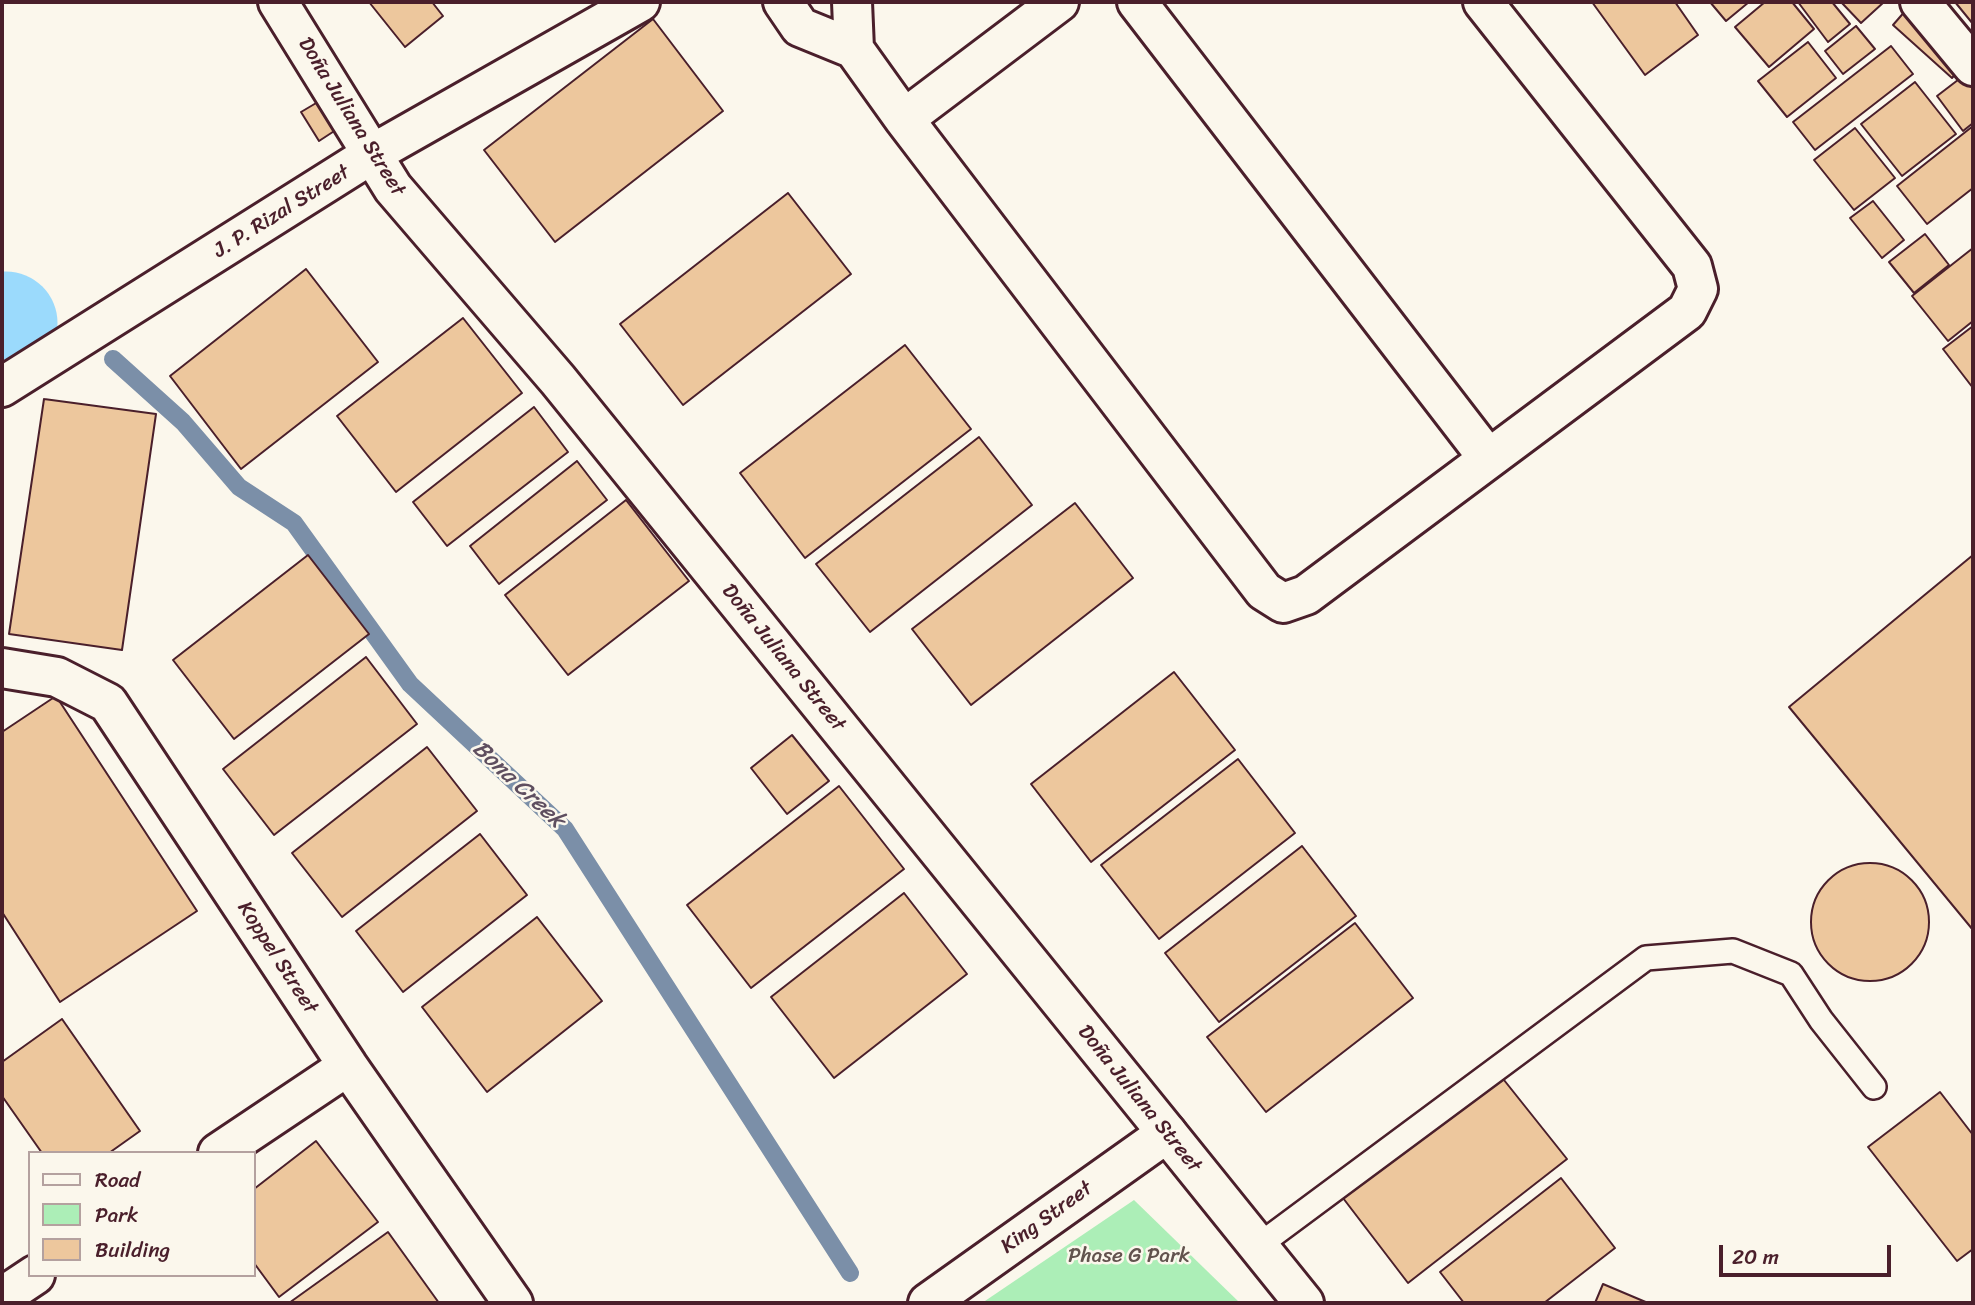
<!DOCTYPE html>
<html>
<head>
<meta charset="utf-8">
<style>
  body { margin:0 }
  #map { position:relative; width:1975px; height:1305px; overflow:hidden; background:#fbf7ec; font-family:Sriracha,sans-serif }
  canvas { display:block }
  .frame { position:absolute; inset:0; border:4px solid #4a1f2b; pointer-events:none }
  .legend { position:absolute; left:28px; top:1151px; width:228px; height:126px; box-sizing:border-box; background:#fbf7ec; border:2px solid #b4a19f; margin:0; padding:9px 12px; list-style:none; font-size:21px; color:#4a1f2b }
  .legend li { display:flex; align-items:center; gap:14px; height:35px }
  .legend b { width:35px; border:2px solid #b4a19f }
  .scale { position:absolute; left:1719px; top:1245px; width:172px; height:32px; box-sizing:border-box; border:4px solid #4a1f2b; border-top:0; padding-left:9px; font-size:21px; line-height:24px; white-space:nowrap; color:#4a1f2b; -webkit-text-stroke:5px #fbf7ec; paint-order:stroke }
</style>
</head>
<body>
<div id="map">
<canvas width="1975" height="1305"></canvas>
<div class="frame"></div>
<ul class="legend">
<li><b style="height:9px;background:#fbf7ec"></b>Road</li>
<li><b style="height:19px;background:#aceeb7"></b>Park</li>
<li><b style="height:19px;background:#edc79d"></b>Building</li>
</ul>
<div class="scale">20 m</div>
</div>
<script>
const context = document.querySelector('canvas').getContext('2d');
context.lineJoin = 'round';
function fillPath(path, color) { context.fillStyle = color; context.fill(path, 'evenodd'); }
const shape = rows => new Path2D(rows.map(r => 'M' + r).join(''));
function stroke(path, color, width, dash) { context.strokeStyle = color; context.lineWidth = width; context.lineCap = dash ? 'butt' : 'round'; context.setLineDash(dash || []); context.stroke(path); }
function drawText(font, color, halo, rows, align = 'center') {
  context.font = font + ' Sriracha,sans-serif'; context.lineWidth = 5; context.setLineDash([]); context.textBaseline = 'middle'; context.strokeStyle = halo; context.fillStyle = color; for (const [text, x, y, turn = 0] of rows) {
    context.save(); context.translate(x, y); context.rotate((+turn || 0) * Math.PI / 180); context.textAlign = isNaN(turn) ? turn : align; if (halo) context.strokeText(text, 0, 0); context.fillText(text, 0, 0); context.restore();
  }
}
const green = shape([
  [1134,1200,1240,1303,982,1303]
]);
const stream = shape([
  [113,359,183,422,239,487,294,523,410,684,565,829,850,1273]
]);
const river = shape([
  [2,323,6,323]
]);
const building = shape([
  [369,2,432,2,443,16,405,47,369,2],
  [1592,2,1675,2,1698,35,1645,75,1592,2],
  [1710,2,1749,2,1726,21,1710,2],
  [1765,2,1792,2,1814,29,1769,67,1735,27,1765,2],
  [1798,2,1832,2,1850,24,1828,42,1798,2],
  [1841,2,1884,2,1861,23,1841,2],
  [1913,2,1973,54,1952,78,1893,25,1913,2],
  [1955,2,1973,2,1973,24,1955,2],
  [653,19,723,111,555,242,484,150,653,19],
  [1856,26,1875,49,1843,74,1825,51,1856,26],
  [1808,42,1836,78,1787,117,1758,81,1808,42],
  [1891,46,1913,74,1815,150,1793,122,1891,46],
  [1971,70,1973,72,1973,123,1963,131,1937,96,1971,70],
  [1915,82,1956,134,1902,176,1861,124,1915,82],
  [328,96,345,124,319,141,301,112,328,96],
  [1973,126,1973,188,1927,224,1897,186,1973,126],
  [1855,128,1895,178,1854,210,1814,160,1855,128],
  [788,193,851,274,683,405,620,324,788,193],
  [1873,201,1904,240,1882,258,1850,218,1873,201],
  [1925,234,1949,265,1914,293,1889,262,1925,234],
  [1973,248,1973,321,1948,341,1912,296,1973,248],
  [306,269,378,362,241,469,170,376,306,269],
  [463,318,522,393,396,492,337,416,463,318],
  [1973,326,1973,388,1943,349,1973,326],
  [905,345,971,429,805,558,740,473,905,345],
  [44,399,156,414,122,650,9,634,44,399],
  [534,407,568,452,447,546,413,502,534,407],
  [979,437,1032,505,870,632,816,564,979,437],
  [577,461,607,500,499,584,470,546,577,461],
  [626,500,689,581,568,675,505,595,626,500],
  [1075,503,1133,578,971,705,912,629,1075,503],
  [308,555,369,634,234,739,173,660,308,555],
  [1973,555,1973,930,1789,707,1973,555],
  [366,657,417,724,274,835,223,769,366,657],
  [1174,672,1235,750,1091,862,1031,784,1174,672],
  [56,696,197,911,60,1002,2,912,2,732,56,696],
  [792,735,829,781,787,814,751,768,792,735],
  [427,747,477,811,342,917,292,853,427,747],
  [1238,759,1295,833,1159,939,1101,865,1238,759],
  [839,786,904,869,751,988,687,905,839,786],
  [480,834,527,895,403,992,356,931,480,834],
  [1302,846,1356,916,1219,1022,1165,953,1302,846],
  '1811 922a59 59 0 1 1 118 0a59 59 0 1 1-118 0Z',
  [904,893,967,974,834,1078,771,997,904,893],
  [537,917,602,1001,487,1092,422,1007,537,917],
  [1355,923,1413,998,1266,1112,1207,1037,1355,923],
  [62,1019,140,1131,109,1153,42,1153,2,1096,2,1062,62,1019],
  [1500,1075,1567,1159,1408,1283,1343,1198,1500,1075],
  [1940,1092,1973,1135,1973,1249,1957,1261,1868,1147,1940,1092],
  [316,1141,378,1222,279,1297,254,1263,254,1189,316,1141],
  [1561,1178,1615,1248,1544,1303,1464,1303,1440,1272,1561,1178],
  [388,1232,439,1303,289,1303,388,1232],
  [1603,1284,1648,1303,1595,1303,1603,1284]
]);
const lane = shape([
  [1258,1246,1646,958,1733,951,1791,974,1821,1020,1874,1087]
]);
const street = shape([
  [278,2,393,188,558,380,1167,1133],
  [783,2,800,27,854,49,904,119,1264,591,1283,603,1306,595,1687,311,1698,289,1692,266,1483,2],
  [852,2,854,49],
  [1137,2,1488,458],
  [1920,2,1973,66],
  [904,119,1059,2],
  [2,387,372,154,640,2],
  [2,668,57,677,108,703,348,1066,513,1303],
  [218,1153,348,1066],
  [2,1297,35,1275]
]);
const secondary = shape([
  [928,1303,1167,1133,1304,1303]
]);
const streetNames = [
  ["Doña Juliana Street",351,117,58],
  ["J. P. Rizal Street",282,212,-32],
  ["Doña Juliana Street",783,658,51],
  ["Koppel Street",277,958,57],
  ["Doña Juliana Street",1139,1099,51],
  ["King Street",1047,1218,-36]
];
const parkNames = [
  ["Phase G Park",1129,1257]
];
const waterNames = [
  ["Bona Creek",518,785,43]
];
fillPath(green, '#aceeb7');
stroke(stream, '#7b8fa8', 18);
stroke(river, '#9bdafc', 103);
fillPath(building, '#edc79d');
stroke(building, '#4a1f2b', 2);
stroke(lane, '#4a1f2b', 28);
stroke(street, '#4a1f2b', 44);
stroke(secondary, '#4a1f2b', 44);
stroke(lane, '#fbf7ec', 23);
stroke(street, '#fbf7ec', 38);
stroke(secondary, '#fbf7ec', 38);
drawText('21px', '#4a1f2b', '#fbf7ec', streetNames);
drawText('21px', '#62534e', '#fbf7ec', parkNames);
drawText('italic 23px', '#5e4e5f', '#fbf7ec', waterNames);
</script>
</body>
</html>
